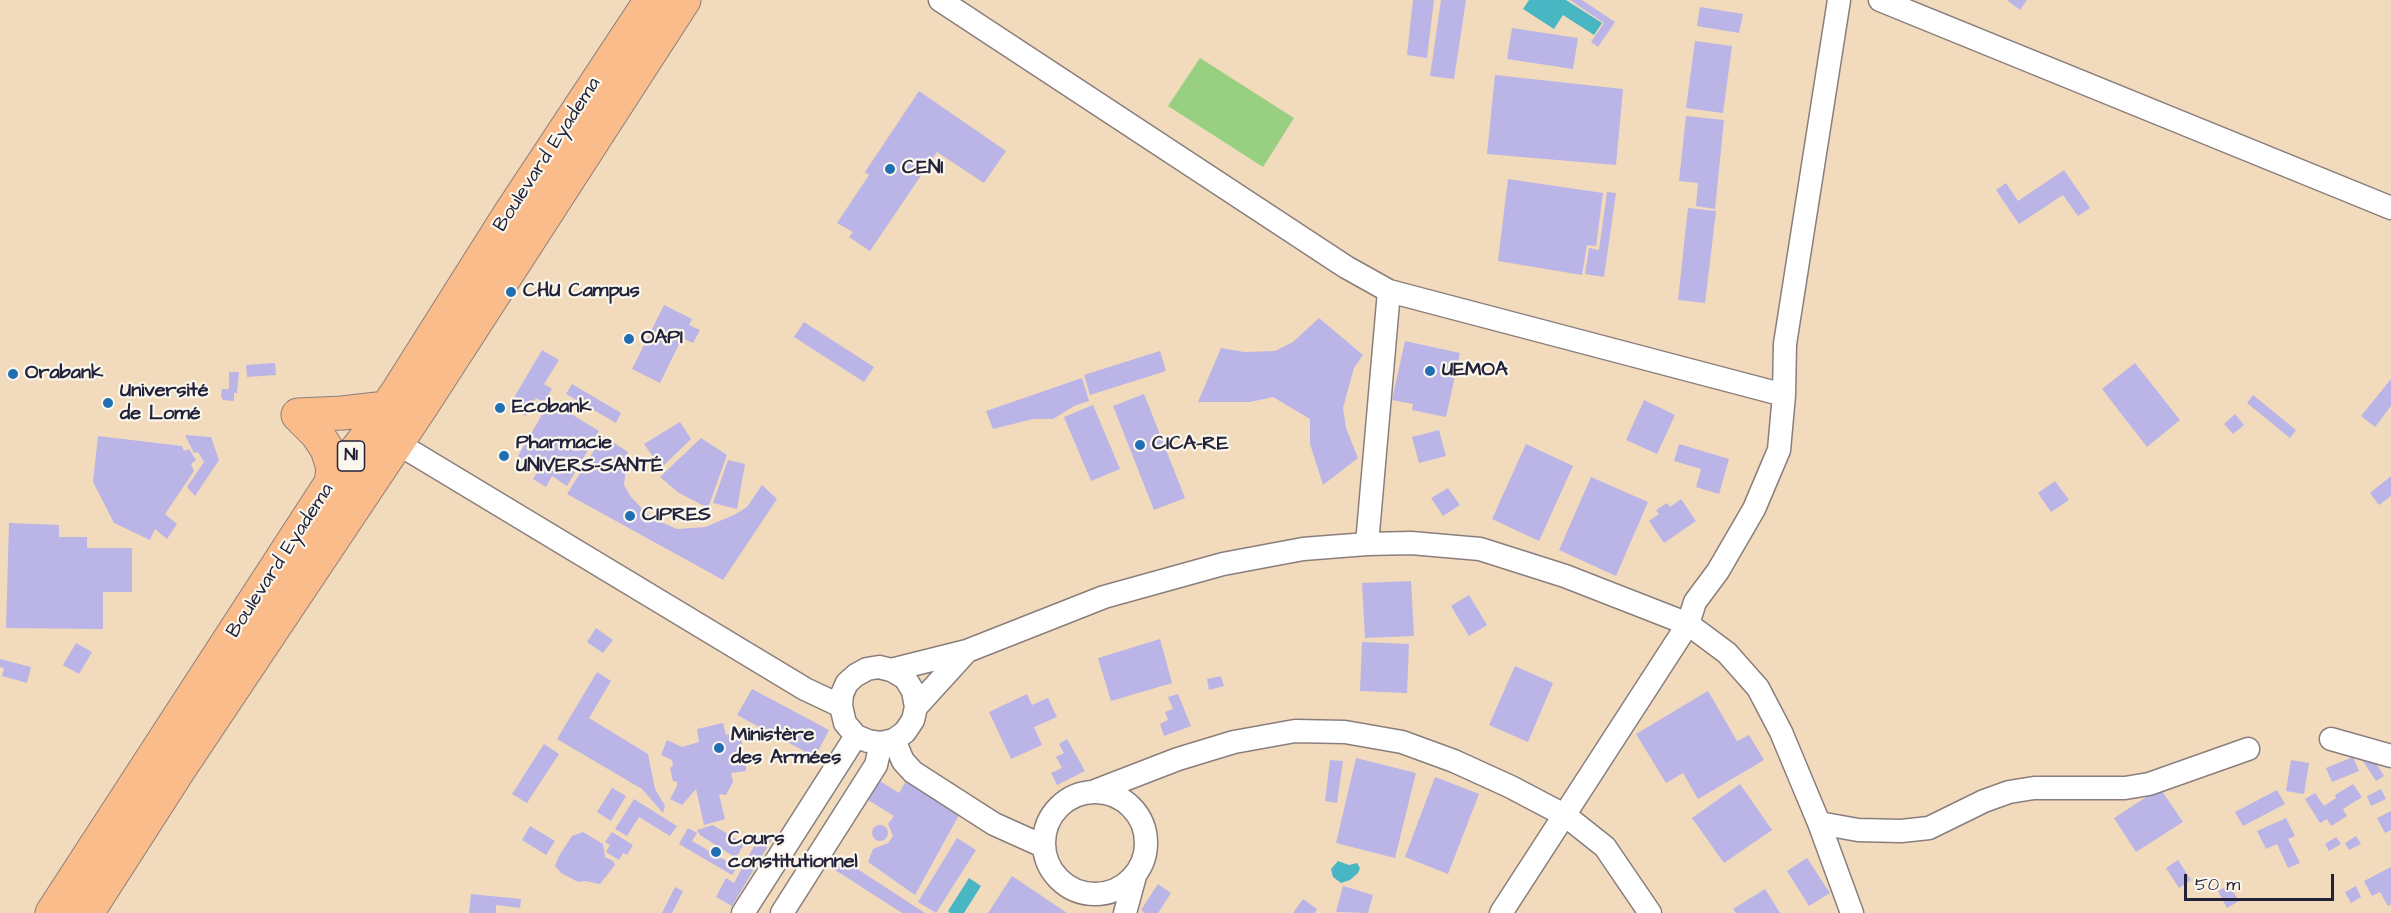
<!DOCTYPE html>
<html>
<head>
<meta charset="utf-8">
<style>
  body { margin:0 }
  #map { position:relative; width:2391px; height:913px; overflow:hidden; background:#f2dbbc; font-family:"Architects Daughter",sans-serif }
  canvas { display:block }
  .scale { position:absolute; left:2184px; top:874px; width:150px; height:27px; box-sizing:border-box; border:3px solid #22223b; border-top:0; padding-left:8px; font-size:18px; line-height:21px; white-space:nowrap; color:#22223b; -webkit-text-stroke:4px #fbf7ec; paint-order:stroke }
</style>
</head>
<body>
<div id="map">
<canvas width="2391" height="913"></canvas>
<div class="scale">50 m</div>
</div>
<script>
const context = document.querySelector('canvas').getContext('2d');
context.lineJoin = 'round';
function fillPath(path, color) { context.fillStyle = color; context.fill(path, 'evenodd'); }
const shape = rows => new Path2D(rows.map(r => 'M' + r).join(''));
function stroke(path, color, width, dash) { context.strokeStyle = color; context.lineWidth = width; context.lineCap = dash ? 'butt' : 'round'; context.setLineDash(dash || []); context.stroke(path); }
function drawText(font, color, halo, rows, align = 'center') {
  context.font = font + ' "Architects Daughter",sans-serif'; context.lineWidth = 4.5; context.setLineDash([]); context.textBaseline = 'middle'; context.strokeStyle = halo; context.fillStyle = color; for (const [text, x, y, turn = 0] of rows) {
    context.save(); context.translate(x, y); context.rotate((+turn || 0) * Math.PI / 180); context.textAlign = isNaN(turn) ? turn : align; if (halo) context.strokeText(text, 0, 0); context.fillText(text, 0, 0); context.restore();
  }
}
const green = shape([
  [1200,58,1294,118,1263,167,1168,106]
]);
const water = shape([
  [1529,0,1566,0,1602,23,1594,35,1563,15,1554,29,1523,9],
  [1338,861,1349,865,1357,863,1360,868,1358,873,1350,880,1341,883,1333,877,1331,869],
  [969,878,981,886,964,913,950,913,948,911]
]);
const building = shape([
  [1413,0,1434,0,1427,58,1407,55],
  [1441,0,1466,0,1454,79,1430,76],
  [1570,0,1582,0,1615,22,1598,47,1591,42,1604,23],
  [2007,0,2027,0,2020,10],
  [1700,7,1743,14,1739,33,1697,26],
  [1512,28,1578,38,1573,69,1507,59],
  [1695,41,1732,46,1723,113,1686,108],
  [1495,75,1623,89,1616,165,1487,154],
  [919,91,1006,151,984,183,937,152,870,251,849,237,853,232,837,223,869,175,865,172],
  [1686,116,1724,120,1715,209,1696,206,1698,183,1679,181],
  [2064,170,2090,208,2078,216,2063,195,2019,224,1996,190,2006,183,2018,201],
  [1508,179,1603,193,1596,246,1587,245,1582,275,1498,261],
  [1607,192,1616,193,1604,277,1585,274,1589,248,1599,250],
  [1688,208,1716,211,1705,303,1678,300],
  [664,305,692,319,689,325,700,330,693,343,682,338,660,383,632,369],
  [1319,318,1363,355,1354,368,1343,408,1346,428,1358,458,1323,485,1310,444,1310,419,1273,397,1250,402,1198,402,1221,348,1244,352,1275,351,1293,342],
  [804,322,874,367,864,382,794,337],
  [1405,341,1460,353,1446,417,1412,410,1413,404,1392,400],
  [542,350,559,360,544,384,552,389,544,402,536,398,526,416,509,406],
  [1160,351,1166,371,1090,395,1084,375],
  [275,363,276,375,247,377,246,365],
  [2135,363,2180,420,2147,447,2102,389],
  [229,372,239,372,237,393,234,393,234,401,223,400,221,396,222,389,229,389],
  [1082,378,1089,401,1074,406,1053,419,1033,419,993,429,986,411],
  [2391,379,2391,406,2375,427,2361,416],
  [572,384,621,413,616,423,566,394],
  [1144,394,1185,498,1154,510,1113,406],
  [2253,395,2296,430,2290,438,2247,403],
  [1644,400,1675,415,1657,454,1626,440],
  [550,401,599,431,567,486,552,476,546,487,533,479,539,469,518,456],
  [1093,405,1120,469,1091,481,1064,417],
  [2235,414,2244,425,2233,434,2224,424],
  [680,422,691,439,661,468,644,444],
  [1439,430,1446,456,1419,463,1412,437],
  [185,435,211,437,219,460,195,496,187,487,204,462,198,452,194,453],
  [98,436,182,446,184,451,189,449,196,460,191,464,194,471,165,514,177,524,167,539,155,529,150,540,114,523,93,482],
  [603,436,628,452,624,485,631,497,650,517,677,529,705,527,734,515,747,507,762,485,777,499,723,580,567,494],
  [701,438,727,455,708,508,679,493,660,477],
  [1526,444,1573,466,1539,541,1492,519],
  [1679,444,1729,459,1719,494,1696,487,1701,469,1674,461],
  [728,460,745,464,737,509,713,503],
  [2391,476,2391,496,2379,505,2370,493],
  [1591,477,1648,502,1616,576,1559,550],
  [2055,481,2069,500,2051,512,2038,493],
  [1448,488,1460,505,1443,516,1431,498],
  [1681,499,1696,521,1664,543,1649,521,1659,514,1656,510,1667,503,1670,507],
  [9,523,59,525,59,537,87,537,87,548,132,548,132,592,103,592,103,629,6,628],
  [1411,581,1414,636,1365,638,1362,583],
  [1469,595,1487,625,1469,636,1451,606],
  [596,628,613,640,603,653,587,642],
  [1160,639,1172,683,1111,701,1098,658],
  [1362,642,1409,644,1407,693,1360,691],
  [76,643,92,652,79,674,63,665],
  [0,659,31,667,27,683,2,676,4,668,0,667],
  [1515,666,1553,683,1528,742,1489,725],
  [597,672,611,681,589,718,648,754,655,789,665,806,663,813,642,789,557,739],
  [1221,676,1224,686,1209,690,1207,679],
  [752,689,829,730,815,757,737,715],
  [1708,691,1737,741,1749,735,1764,760,1698,799,1683,773,1666,783,1636,734],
  [1027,694,1032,705,1048,698,1057,717,1034,727,1042,745,1011,759,989,712],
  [1178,694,1191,726,1164,736,1160,724,1168,720,1165,712,1173,709,1168,697],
  [723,723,726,735,740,733,742,744,739,744,740,756,746,756,746,771,731,773,733,782,726,795,719,794,725,819,704,825,696,789,682,805,670,799,677,786,677,782,673,781,670,768,673,766,672,760,661,755,667,740,682,747,699,742,697,729],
  [1067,739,1085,771,1057,785,1051,773,1062,768,1056,757,1064,753,1059,744],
  [544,744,559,754,527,803,512,794],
  [2370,753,2384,776,2376,781,2361,758],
  [2353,757,2359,771,2332,782,2326,768],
  [1356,758,1416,773,1395,858,1336,843],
  [1330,760,1343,761,1337,803,1325,801],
  [2291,760,2309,763,2304,794,2286,791],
  [1435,777,1479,794,1448,874,1405,857],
  [880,781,899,793,906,781,959,815,915,895,868,862,873,849,888,843,893,836,888,824,894,816,868,800],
  [1740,784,1772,830,1724,863,1692,818],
  [2353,784,2362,797,2343,809,2347,816,2331,826,2327,819,2320,823,2305,799,2315,793,2324,806,2336,798,2335,795],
  [612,788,626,796,611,821,597,812],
  [2160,788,2183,822,2136,852,2114,818],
  [2381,789,2386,799,2371,806,2367,796],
  [2277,790,2285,804,2243,826,2235,812],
  [634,799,677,826,670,836,639,817,627,836,615,829],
  [2391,811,2391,830,2385,833,2377,818],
  [2286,818,2295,836,2288,839,2300,863,2288,868,2277,844,2266,849,2257,831],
  '872 833a8 8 0 1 1 16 0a8 8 0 1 1-16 0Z',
  [713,825,744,844,736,858,700,835,697,830],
  [530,826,555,841,546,855,522,840],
  [688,828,697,833,692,841,737,867,732,875,679,844],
  [583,832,603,844,605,857,613,861,615,865,600,884,585,881,578,882,561,873,555,866,559,856,572,836],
  [612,832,633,845,627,855,623,853,619,860,606,852,610,845,605,842],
  [761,833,772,839,732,906,716,897,726,878,734,883],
  [2356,836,2361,844,2349,850,2345,843],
  [2336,837,2341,844,2329,851,2325,844],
  [957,838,976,850,936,913,918,902],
  [836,855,925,913,902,913,829,866],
  [1807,858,1830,893,1809,906,1787,871],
  [2178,860,2191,880,2179,888,2166,868],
  [2391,867,2391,904,2388,906,2380,892,2372,896,2364,881],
  [1012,876,1067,913,988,913],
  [1158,884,1171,893,1158,913,1145,913,1141,910],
  [2229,885,2239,901,2227,908,2218,891],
  [1343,886,1373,895,1368,913,1336,912],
  [2356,886,2361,897,2351,903,2345,892],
  [675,887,683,891,672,913,662,913],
  [1765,889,1780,913,1736,913,1733,909],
  [471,894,521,899,520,908,496,905,496,913,469,913],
  [1303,899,1317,909,1315,913,1293,913]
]);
const minor = shape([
  [940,0,1346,267,1389,291,1784,395],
  [1880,0,2391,208],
  [384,439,397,443,805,689,841,706],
  [1367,544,1389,291],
  [891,670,967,651,1104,597,1223,564,1303,549,1367,544,1411,543,1480,549,1565,576,1688,624,1727,653,1758,688,1781,732,1819,823,1852,913],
  [916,707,913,691,905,678,891,670,879,667,867,669,856,675,847,683,842,694,841,706,845,723,856,736,868,741,881,743,894,740,905,732,913,720,916,707,967,651],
  [2331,739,2391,756],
  [894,740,903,761,913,772,994,824,1043,846],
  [1095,791,1178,759,1234,742,1295,731,1345,732,1402,742,1454,761,1511,787,1566,816,1605,847,1650,913],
  '1044 843a51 51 0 1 1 102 0a51 51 0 1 1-102 0Z',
  [1819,823,1858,830,1901,831,1929,828,1984,801,2009,792,2034,788,2125,788,2149,784,2248,749],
  [743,913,856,736],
  [782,913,876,765,881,743],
  [1125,913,1135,876],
  [1501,913,1688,624,1695,602,1718,571,1754,509,1779,450,1784,395,1785,344,1839,0]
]);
const trunk = shape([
  [298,415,342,413,386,408],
  [298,415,317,434,327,449,333,468,331,483],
  [52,913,331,483,368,435,398,391,509,215,651,0],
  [87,913,180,768,423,404,684,0]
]);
const markers = [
  [890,169,6,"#1f6fb2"],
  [511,292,6,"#1f6fb2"],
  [629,339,6,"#1f6fb2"],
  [1430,371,6,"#1f6fb2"],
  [13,374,6,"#1f6fb2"],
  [108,403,6,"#1f6fb2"],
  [500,408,6,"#1f6fb2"],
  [1140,445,6,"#1f6fb2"],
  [504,456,6,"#1f6fb2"],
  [630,516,6,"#1f6fb2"],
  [719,748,6,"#1f6fb2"],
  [716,852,6,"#1f6fb2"]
];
const shields = [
  [351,456,27]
];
const shieldNames = [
  ["N1",351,456]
];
const streetNames = [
  ["Boulevard Eyadema",548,155,-57],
  ["Boulevard Eyadema",281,561,-57]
];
const poiNames = [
  ["CENI",902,169],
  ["CHU Campus",523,292],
  ["OAPI",641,339],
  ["UEMOA",1442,371],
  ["Orabank",25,374],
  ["Université",120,392],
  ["de Lomé",120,415],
  ["Ecobank",512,408],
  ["Pharmacie",516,444],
  ["UNIVERS-SANTÉ",516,467],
  ["CICA-RE",1152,445],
  ["CIPRES",642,516],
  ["Ministère",731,736],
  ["des Armées",731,759],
  ["Cours",728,840],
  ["constitutionnel",728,863]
];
fillPath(green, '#98cf80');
fillPath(water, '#49b6c4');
fillPath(building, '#bab4e7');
stroke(minor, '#8a7e7c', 25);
stroke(trunk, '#8a7e7c', 35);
stroke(minor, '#fff', 22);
stroke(trunk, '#fabc8b', 33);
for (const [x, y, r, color] of markers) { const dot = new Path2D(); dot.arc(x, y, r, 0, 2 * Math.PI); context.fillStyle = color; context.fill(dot); stroke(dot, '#fbf7ec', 2); }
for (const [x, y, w] of shields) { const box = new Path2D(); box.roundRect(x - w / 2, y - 15, w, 30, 4.5); context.fillStyle = '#fbf7ec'; context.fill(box); stroke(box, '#22223b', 1.5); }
drawText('bold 18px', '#22223b', null, shieldNames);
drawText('20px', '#22223b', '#fbf7ec', streetNames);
drawText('bold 20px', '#22223b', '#fbf7ec', poiNames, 'left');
</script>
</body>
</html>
